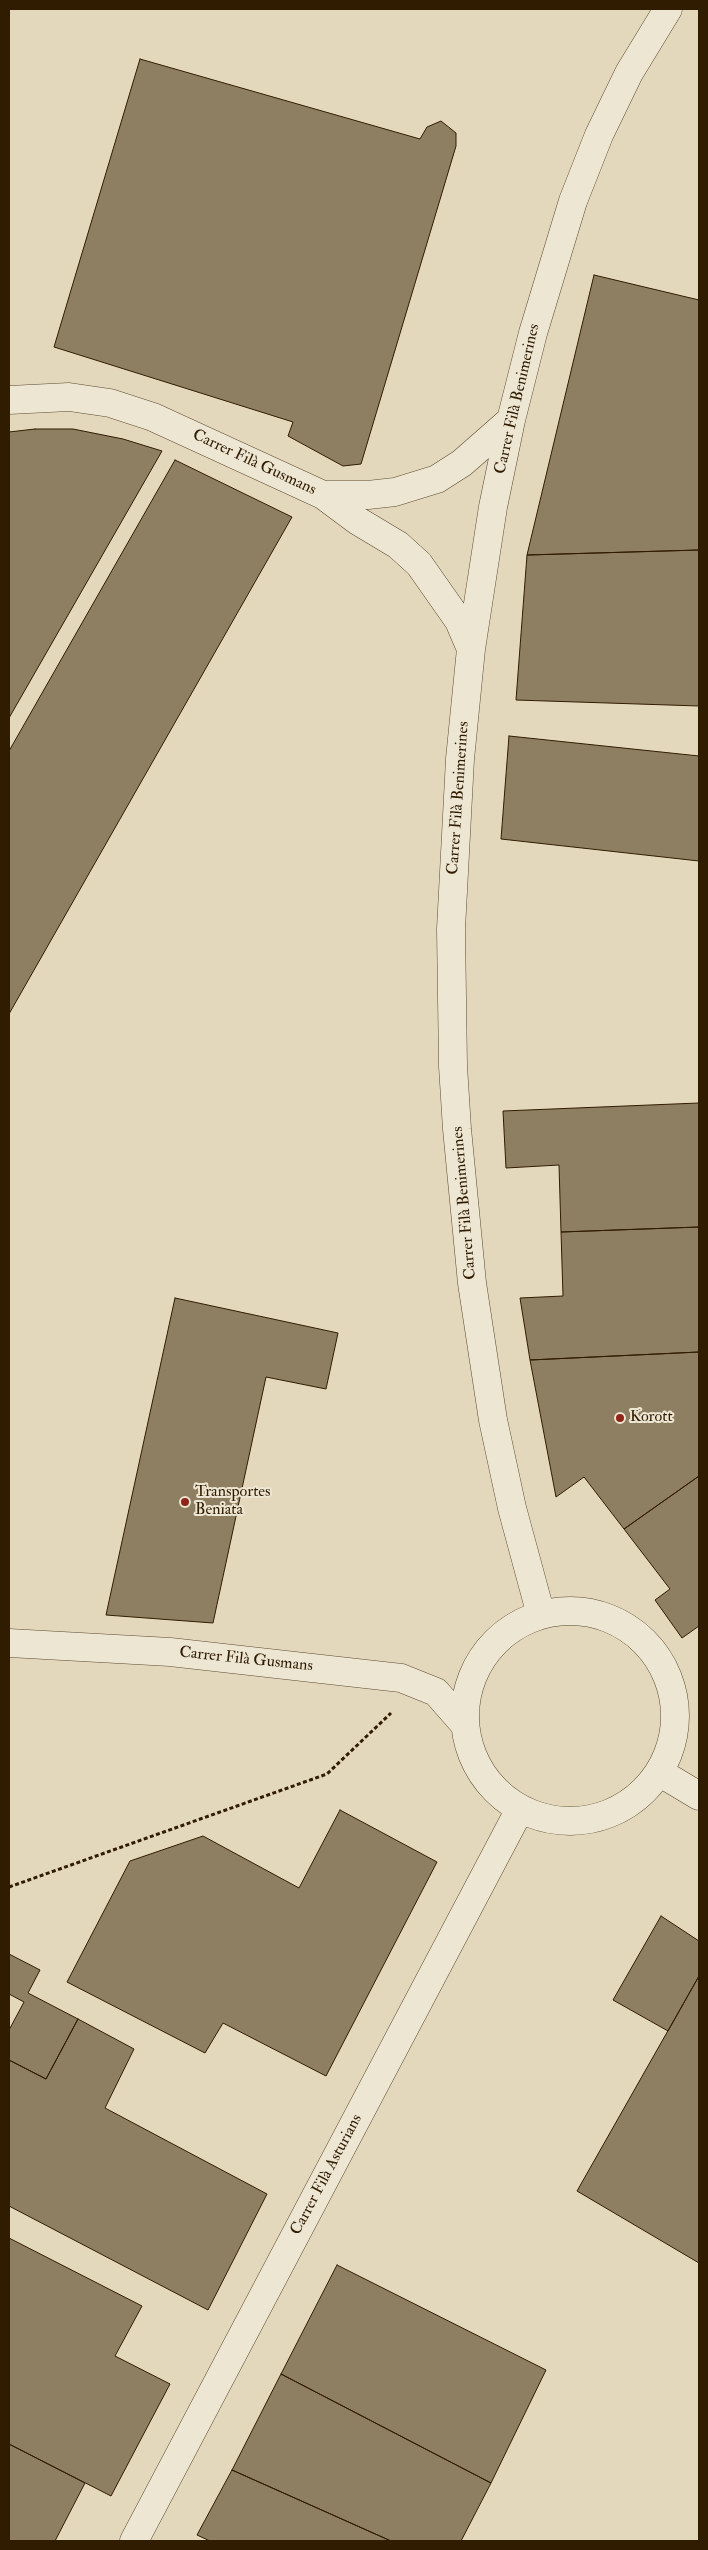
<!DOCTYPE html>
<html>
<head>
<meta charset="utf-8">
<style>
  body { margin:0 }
  #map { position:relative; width:708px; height:2550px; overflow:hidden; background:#e4d8bc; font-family:"IM FELL Double Pica",serif }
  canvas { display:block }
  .frame { position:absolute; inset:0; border:10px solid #301c01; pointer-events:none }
</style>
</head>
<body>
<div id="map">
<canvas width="708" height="2550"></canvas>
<div class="frame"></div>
</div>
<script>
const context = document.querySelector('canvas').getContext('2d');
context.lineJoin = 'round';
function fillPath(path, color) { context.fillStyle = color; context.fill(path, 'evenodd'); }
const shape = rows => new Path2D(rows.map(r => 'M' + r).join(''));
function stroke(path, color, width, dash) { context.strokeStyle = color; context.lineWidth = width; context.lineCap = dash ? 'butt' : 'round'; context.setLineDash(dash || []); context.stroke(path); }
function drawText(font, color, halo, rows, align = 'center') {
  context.font = font + ' "IM FELL Double Pica",serif'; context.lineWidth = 4; context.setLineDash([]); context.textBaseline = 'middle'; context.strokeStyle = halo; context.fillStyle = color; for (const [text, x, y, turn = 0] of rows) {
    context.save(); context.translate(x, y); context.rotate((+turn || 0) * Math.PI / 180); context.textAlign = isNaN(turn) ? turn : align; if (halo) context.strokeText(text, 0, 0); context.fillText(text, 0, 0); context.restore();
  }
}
const building = shape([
  [140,59,420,139,427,127,441,121,456,133,456,146,361,464,343,466,288,436,293,422,54,347,140,59],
  [594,275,699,300,699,550,527,555,594,275],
  [35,429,73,429,123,439,162,451,9,718,9,432,35,429],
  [175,460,292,517,9,1014,9,751,175,460],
  [699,550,699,706,516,700,527,555,699,550],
  [509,736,699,756,699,861,501,839,509,736],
  [699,1103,699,1227,561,1232,559,1165,506,1168,503,1111,699,1103],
  [699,1227,699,1352,530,1360,520,1298,563,1296,561,1232,699,1227],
  [175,1298,338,1333,326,1389,266,1377,213,1623,106,1615,175,1298],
  [699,1352,699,1476,624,1529,584,1477,556,1497,530,1360,699,1352],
  [699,1476,699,1626,682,1638,655,1600,670,1589,624,1529,699,1476],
  [340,1810,437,1862,326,2076,223,2023,205,2053,67,1982,130,1861,203,1836,299,1888,340,1810],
  [661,1916,699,1941,699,1976,668,2031,613,2000,661,1916],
  [9,1954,40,1970,28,1993,78,2019,46,2079,9,2060,9,2030,24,2002,9,1994,9,1954],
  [699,1976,699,2263,577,2191,699,1976],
  [78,2019,134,2049,105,2108,267,2194,208,2310,9,2206,9,2060,46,2079,78,2019],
  [9,2238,142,2306,115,2356,170,2384,111,2496,9,2444,9,2238],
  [337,2265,546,2370,491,2483,281,2374,337,2265],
  [281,2374,491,2483,461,2541,391,2541,232,2470,281,2374],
  [9,2444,85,2483,55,2541,9,2541,9,2444],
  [232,2470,391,2541,210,2541,197,2535,232,2470]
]);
const path = shape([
  [9,1887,327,1774,391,1713]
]);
const minor = shape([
  [9,400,69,397,110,403,153,417,323,495,368,495,395,492,437,479,462,463,511,420],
  [323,495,358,521,398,545,419,564,459,621,471,649],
  '465 1716a105 105 0 1 1 210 0a105 105 0 1 1-210 0Z',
  [541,1615,512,1508,493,1420,472,1283,457,1129,453,1066,451,929,460,759,471,649,493,507,511,420,533,333,573,201,599,135,629,73,668,9],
  [9,1643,170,1652,401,1678,436,1692,465,1725],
  [659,1772,699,1796],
  [134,2541,520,1809]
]);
const markers = [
  [620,1418,5,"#8f2418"],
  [185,1502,5,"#8f2418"]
];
const streetNames = [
  ["Carrer Filà Benimerines",518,399,-77],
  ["Carrer Filà Gusmans",254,463,25],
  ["Carrer Filà Benimerines",459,798,-86],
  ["Carrer Filà Benimerines",465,1203,-95],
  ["Carrer Filà Gusmans",246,1660,6],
  ["Carrer Filà Asturians",327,2175,-62]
];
const poiNames = [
  ["Korott",630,1418],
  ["Transportes",195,1493],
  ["Beniata",195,1511]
];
fillPath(building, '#8e7e62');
stroke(building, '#301c01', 1);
stroke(minor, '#5d4b30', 29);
stroke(path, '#301c01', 3, [4, 2.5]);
stroke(minor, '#ede6d3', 28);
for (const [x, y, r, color] of markers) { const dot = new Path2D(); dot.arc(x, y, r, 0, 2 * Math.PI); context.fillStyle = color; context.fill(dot); stroke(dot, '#ede6d3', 2); }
drawText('16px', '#301c01', '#ede6d3', streetNames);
drawText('16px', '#301c01', '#ede6d3', poiNames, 'left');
</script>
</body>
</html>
